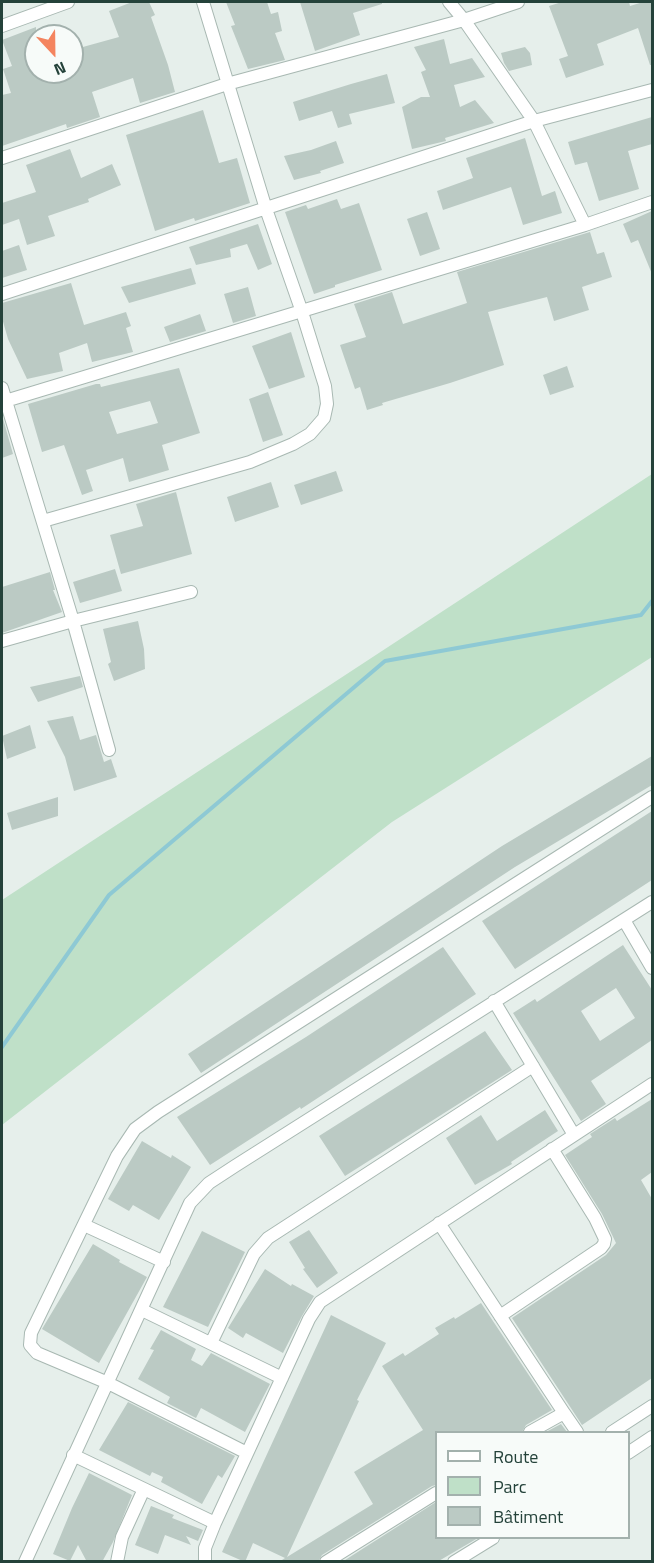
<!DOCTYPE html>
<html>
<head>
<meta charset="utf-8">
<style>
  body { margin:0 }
  #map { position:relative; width:654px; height:1563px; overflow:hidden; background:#e6efeb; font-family:"Titillium Web",sans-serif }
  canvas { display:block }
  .frame { position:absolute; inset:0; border:3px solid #24423a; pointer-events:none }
  .legend { position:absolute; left:435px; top:1431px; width:195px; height:108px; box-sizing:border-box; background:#f7fbf9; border:2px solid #a3b1ad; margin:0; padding:8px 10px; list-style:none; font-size:18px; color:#24423a }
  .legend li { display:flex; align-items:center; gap:12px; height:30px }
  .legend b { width:30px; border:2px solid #a3b1ad }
  .north { position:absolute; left:24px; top:24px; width:60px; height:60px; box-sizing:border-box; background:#f7fbf9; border:2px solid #a3b1ad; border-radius:50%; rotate:158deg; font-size:16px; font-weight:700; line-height:24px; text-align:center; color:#24423a }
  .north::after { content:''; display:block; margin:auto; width:21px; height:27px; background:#f4845f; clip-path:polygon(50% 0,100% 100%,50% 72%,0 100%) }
</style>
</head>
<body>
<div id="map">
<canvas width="654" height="1563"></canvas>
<div class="frame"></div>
<ul class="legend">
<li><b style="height:8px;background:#fff"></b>Route</li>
<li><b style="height:16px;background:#bfe0c8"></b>Parc</li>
<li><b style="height:16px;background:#bbcac4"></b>Bâtiment</li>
</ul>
<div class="north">N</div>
</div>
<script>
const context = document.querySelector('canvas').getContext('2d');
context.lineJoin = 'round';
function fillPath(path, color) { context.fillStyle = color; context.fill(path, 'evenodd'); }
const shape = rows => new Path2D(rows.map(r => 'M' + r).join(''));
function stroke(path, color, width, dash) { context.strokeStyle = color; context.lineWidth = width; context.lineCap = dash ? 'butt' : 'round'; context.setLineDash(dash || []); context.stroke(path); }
const green = shape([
  [652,474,652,657,392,822,2,1125,2,900]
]);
const stream = shape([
  [2,1047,109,895,385,661,641,615,652,601]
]);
const building = shape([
  [132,2,149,2,155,15,151,17,168,65,175,92,140,103,133,78,92,92,100,117,67,128,66,124,2,146,2,95,11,93,3,69,12,66,2,40,36,27,36,72,72,72,72,50,119,37,109,11],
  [226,2,267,2,271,14,278,12,282,31,275,33,285,60,248,69,231,26,235,25],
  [300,2,382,2,382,4,353,13,360,35,315,51],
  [562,2,629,2,630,6,643,2,652,2,652,65,650,65,638,28,597,44,604,65,566,78,559,59,568,56,549,6],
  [444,39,450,64,472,58,485,77,454,85,460,107,475,100,494,123,445,138,446,141,412,149,402,107,421,97,430,97,421,72,426,70,414,47],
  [525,47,530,53,532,65,509,71,504,63,501,53],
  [387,74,395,103,349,114,352,124,338,128,332,111,299,121,293,102,351,84],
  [203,110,219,163,237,158,250,203,195,221,194,218,155,231,126,135],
  [652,117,652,144,628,151,639,189,599,201,587,162,575,165,568,142],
  [525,138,542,196,555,191,562,213,523,225,511,187,443,210,437,191,473,178,466,158],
  [336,141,344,163,320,171,321,173,294,180,284,156,311,150],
  [70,149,81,178,112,164,121,185,88,199,89,202,48,216,55,236,27,245,19,219,2,225,2,203,36,192,26,165],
  [337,199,341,209,359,203,382,270,335,285,335,287,314,294,285,212,306,205,308,209],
  [652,211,652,274,638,240,631,243,623,224],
  [427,212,440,249,420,256,407,219],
  [258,224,272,264,258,270,247,244,230,249,231,257,196,265,189,247],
  [590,232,597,254,604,252,612,277,582,287,589,310,554,321,547,297,488,312,504,365,450,383,382,403,383,405,367,410,360,387,355,389,340,345,366,337,354,304,392,292,403,324,467,303,457,272],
  [19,245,27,270,2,278,2,251],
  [191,268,196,284,129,303,121,287],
  [71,283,84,325,126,312,131,326,126,328,133,352,92,362,87,343,59,353,63,371,27,379,8,339,2,318,2,303],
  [248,287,256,316,233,323,224,294],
  [200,314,206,331,170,342,164,327],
  [291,332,305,377,269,389,252,346],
  [567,366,574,387,550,395,543,375],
  [179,368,200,433,162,445,169,470,129,482,123,458,86,470,93,491,82,495,64,445,42,452,28,404,96,384,100,384,101,387],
  [150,401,158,423,117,434,109,412],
  [268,392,283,435,263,442,249,399],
  [2,415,13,454,2,458],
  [336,471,343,491,301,505,294,485],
  [271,482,279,507,235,522,227,497],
  [176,492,192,554,121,574,110,535,143,526,136,504],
  [115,569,122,591,80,603,73,582],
  [50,572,55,590,53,590,62,612,2,633,2,587],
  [138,621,144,649,145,669,114,681,108,664,111,662,103,629],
  [80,676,83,687,38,702,30,687],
  [73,716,80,740,96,735,104,762,111,759,117,777,74,791,65,757,47,721],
  [30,725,36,748,7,759,2,736],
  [652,756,652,785,515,867,201,1073,188,1054,502,846],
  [58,797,58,816,12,830,7,813],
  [652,811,652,880,515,969,482,921],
  [623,945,652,990,652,1040,591,1081,606,1104,581,1121,513,1013,535,999,537,1002],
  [616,988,635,1018,600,1041,581,1011],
  [443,947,476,994,301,1109,300,1107,210,1165,177,1117,306,1037],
  [485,1031,512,1070,345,1176,319,1136],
  [652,1099,652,1172,641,1180,652,1199,652,1378,582,1425,512,1318,606,1255,616,1243,602,1214,565,1155,592,1137,590,1134,615,1118,617,1121],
  [545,1110,558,1131,511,1162,512,1164,475,1185,446,1138,481,1115,497,1141],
  [142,1141,171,1158,172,1155,191,1167,159,1220,133,1205,129,1211,108,1199],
  [309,1230,338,1273,317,1288,303,1269,305,1268,289,1242],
  [202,1231,245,1252,208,1327,163,1307],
  [93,1244,120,1260,119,1262,147,1277,99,1363,42,1329],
  [265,1269,291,1286,292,1284,314,1296,302,1316,283,1353,246,1333,243,1338,228,1328],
  [481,1303,552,1410,526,1425,522,1432,436,1432,436,1485,432,1486,322,1555,318,1562,279,1562,285,1558,253,1543,245,1562,222,1552,331,1315,386,1343,357,1400,359,1401,287,1557,373,1504,354,1472,423,1430,382,1366,403,1353,405,1356,439,1334,435,1328,454,1317,455,1319],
  [161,1330,196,1349,191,1360,202,1366,211,1353,270,1384,245,1432,201,1408,196,1418,167,1403,170,1397,138,1379,154,1350,150,1349],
  [128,1402,235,1456,222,1478,218,1475,202,1504,161,1482,163,1477,152,1472,150,1476,99,1450],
  [561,1424,567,1432,546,1432],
  [89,1473,132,1495,113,1542,102,1562,87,1562,78,1545,70,1561,53,1554,72,1508],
  [436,1502,436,1538,478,1538,437,1562,342,1562],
  [151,1506,174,1515,172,1518,203,1530,198,1541,186,1536,191,1545,165,1535,158,1554,135,1545]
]);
const minor = shape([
  [2,26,68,2],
  [2,158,227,84,464,20,518,2],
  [585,225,652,202],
  [2,294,534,121,652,90],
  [2,388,73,621,109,750],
  [2,402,585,225,534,121,464,20,449,2],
  [43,521,250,462,293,444,310,434,324,418,327,404,325,386,302,312,266,209,203,2],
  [2,641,73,621,191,592],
  [624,920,652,968],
  [494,1001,574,1135],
  [439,1223,564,1413,530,1432],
  [84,1225,164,1262],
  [142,1310,282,1378],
  [500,1316,601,1248,604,1244,605,1239,595,1218,552,1149],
  [211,1343,254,1254,268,1238,533,1066],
  [564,1413,577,1432],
  [612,1432,652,1406],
  [247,1453,108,1383,37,1353,30,1345,31,1333,117,1156,135,1129,158,1112,652,797],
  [628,1453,652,1437],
  [73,1455,215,1523],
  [25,1562,190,1203,209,1183,235,1166,652,902],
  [117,1562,122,1537,144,1489],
  [205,1562,205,1548,215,1523,309,1319,320,1302,652,1084],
  [326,1562,436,1493],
  [454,1562,493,1538]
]);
fillPath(green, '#bfe0c8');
stroke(stream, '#8ec9d4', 4);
fillPath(building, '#bbcac4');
stroke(minor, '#a8b8b2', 14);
stroke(minor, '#fff', 12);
</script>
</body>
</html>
